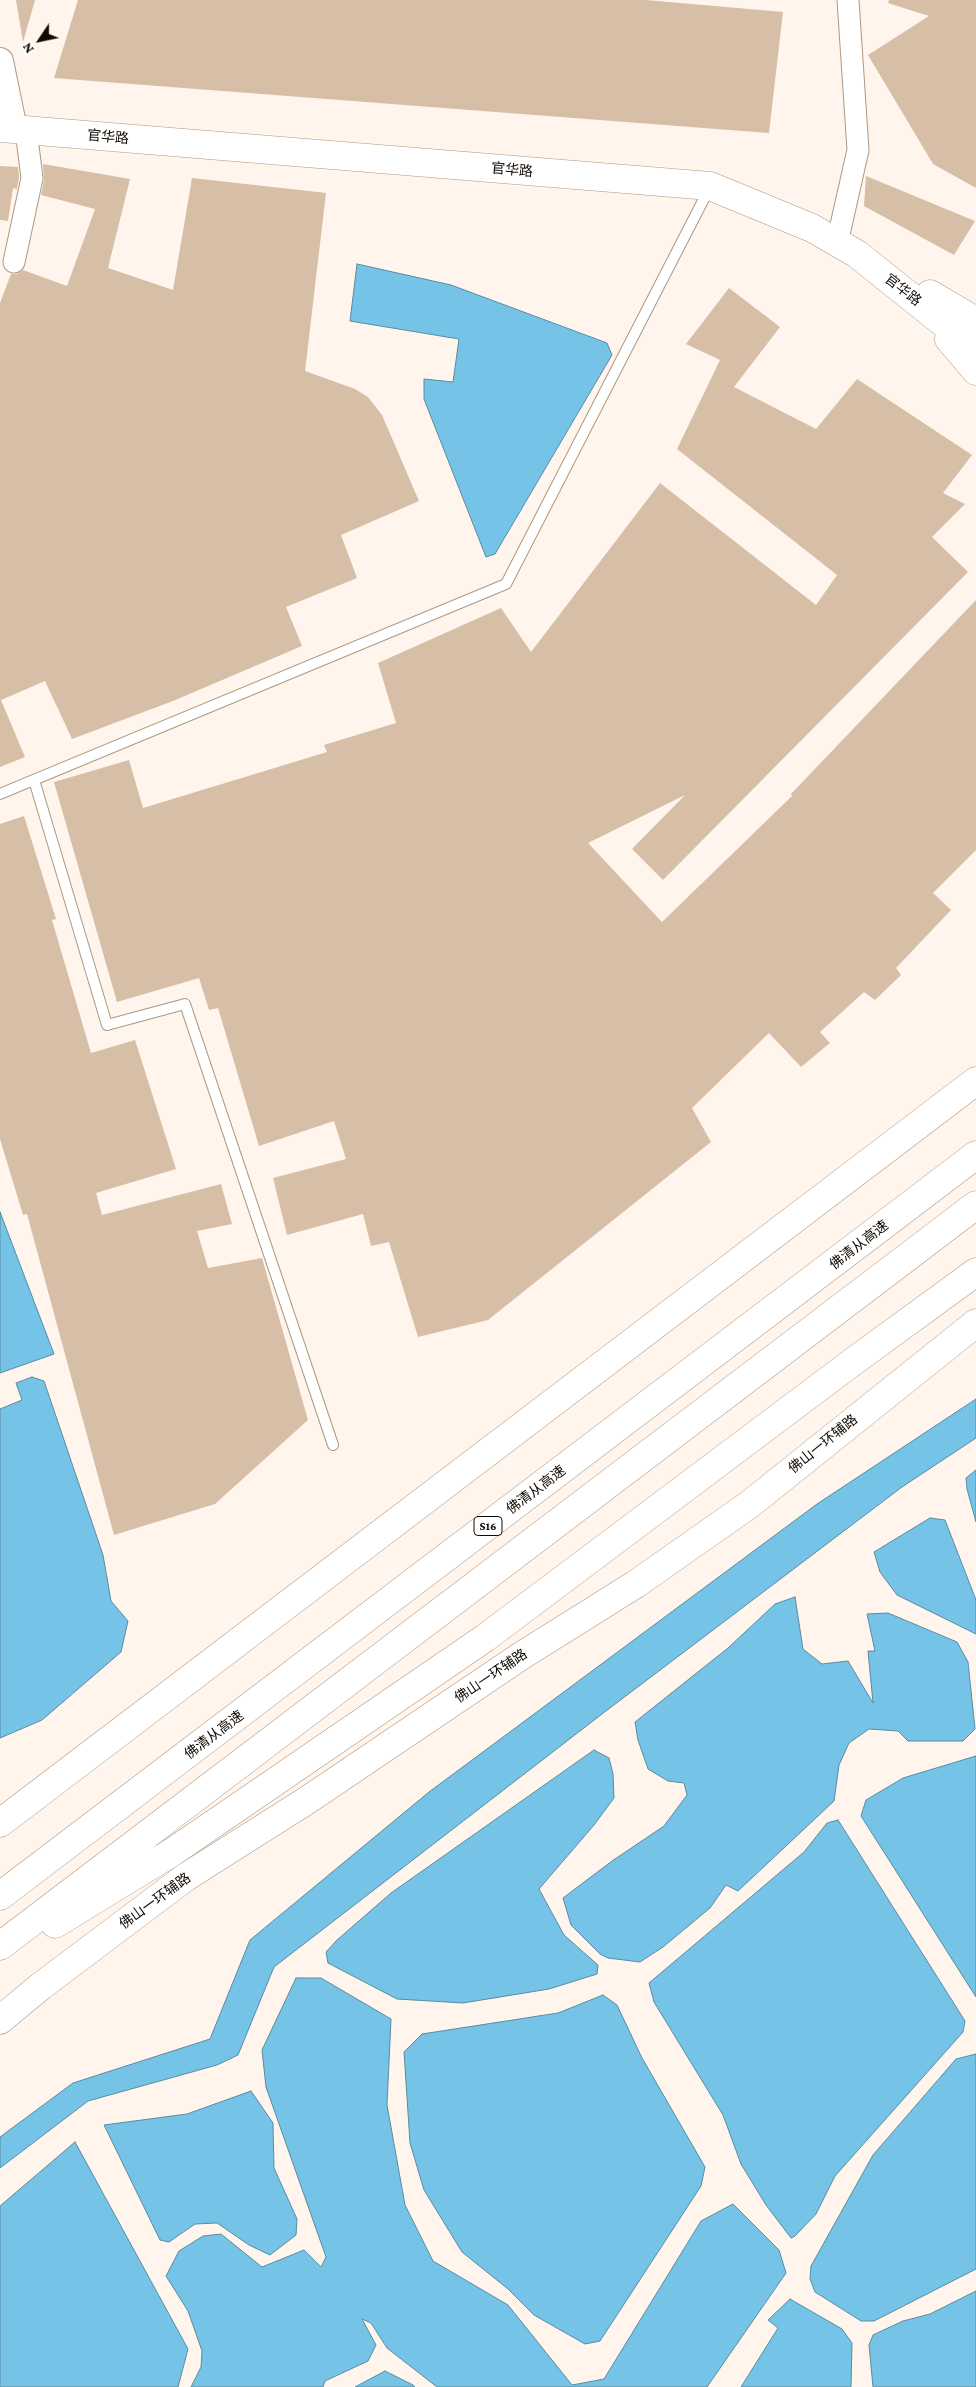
<!DOCTYPE html>
<html>
<head>
<meta charset="utf-8">
<style>
  body { margin:0 }
  #map { position:relative; width:976px; height:2387px; overflow:hidden; background:#fff5ec; font-family:"Crimson Pro",serif }
  canvas { display:block }
  .north { position:absolute; left:15px; top:15px; width:50px; height:50px; -webkit-text-stroke:4px #fff; paint-order:stroke; rotate:236deg; font-size:14px; font-weight:700; line-height:20px; text-align:center; color:#110a03 }
  .north::after { content:''; display:block; margin:auto; width:18px; height:22px; background:#110a03; clip-path:polygon(50% 0,100% 100%,50% 72%,0 100%) }
</style>
</head>
<body>
<div id="map">
<canvas width="976" height="2387"></canvas>
<div class="north">N</div>
</div>
<script>
const context = document.querySelector('canvas').getContext('2d');
context.lineJoin = 'round';
function fillPath(path, color) { context.fillStyle = color; context.fill(path, 'evenodd'); }
const shape = rows => new Path2D(rows.map(r => 'M' + r).join(''));
function stroke(path, color, width, dash) { context.strokeStyle = color; context.lineWidth = width; context.lineCap = dash ? 'butt' : 'round'; context.setLineDash(dash || []); context.stroke(path); }
function drawText(font, color, halo, rows, align = 'center') {
  context.font = font + ' "Crimson Pro","Noto Sans SC",serif'; context.lineWidth = 4.5; context.setLineDash([]); context.textBaseline = 'middle'; context.strokeStyle = halo; context.fillStyle = color; for (const [text, x, y, turn = 0] of rows) {
    context.save(); context.translate(x, y); context.rotate((+turn || 0) * Math.PI / 180); context.textAlign = isNaN(turn) ? turn : align; if (halo) context.strokeText(text, 0, 0); context.fillText(text, 0, 0); context.restore();
  }
}
const water = shape([
  [357,264,451,285,607,343,612,355,495,554,486,557,424,399,424,379,453,382,459,339,350,321,357,264],
  [0,1212,54,1354,0,1373,0,1212],
  [32,1377,44,1381,103,1555,111,1601,128,1621,121,1652,42,1720,0,1738,0,1409,22,1400,16,1383,32,1377],
  [976,1399,976,1438,902,1487,602,1714,274,1967,238,2055,217,2065,88,2101,0,2168,0,2137,73,2083,210,2039,250,1940,429,1792,817,1504,976,1399],
  [976,1470,976,1522,967,1489,966,1478,976,1470],
  [930,1518,945,1520,976,1600,976,1634,897,1595,880,1572,874,1552,930,1518],
  [795,1597,803,1649,822,1664,848,1661,873,1703,868,1651,875,1651,867,1614,888,1613,957,1642,968,1662,975,1729,963,1741,908,1741,898,1731,869,1729,849,1743,839,1765,834,1801,738,1891,726,1885,710,1908,663,1947,640,1962,608,1958,600,1954,571,1925,563,1898,612,1861,664,1826,687,1795,684,1783,668,1781,648,1769,638,1740,635,1722,728,1648,775,1604,795,1597],
  [594,1750,609,1758,613,1774,614,1798,594,1825,539,1889,564,1935,598,1965,597,1974,549,1989,463,2003,397,1999,328,1963,326,1952,337,1940,391,1893,594,1750],
  [976,1756,976,1997,861,1816,866,1800,903,1778,976,1756],
  [838,1820,965,2021,963,2032,835,2176,816,2214,795,2236,791,2238,766,2205,741,2164,723,2115,654,2002,649,1983,804,1852,827,1823,838,1820],
  [296,1978,321,1978,391,2019,387,2105,405,2205,433,2261,508,2305,572,2385,604,2379,701,2221,733,2204,779,2250,786,2273,707,2387,437,2387,387,2348,371,2323,362,2319,376,2345,368,2361,325,2381,323,2387,191,2387,201,2367,202,2351,188,2311,166,2276,179,2251,203,2236,221,2234,262,2267,304,2250,321,2267,326,2257,266,2087,262,2050,296,1978],
  [603,1995,617,2005,642,2058,705,2167,701,2186,600,2341,585,2344,534,2315,508,2289,462,2252,424,2190,410,2143,404,2052,422,2034,558,2013,603,1995],
  [976,2054,976,2269,874,2321,861,2321,815,2292,810,2279,811,2266,873,2155,956,2059,976,2054],
  [251,2091,273,2123,274,2168,297,2219,296,2235,270,2255,249,2245,217,2223,195,2224,169,2242,160,2240,104,2125,187,2114,251,2091],
  [75,2142,188,2349,178,2387,0,2387,0,2206,75,2142],
  [976,2291,976,2387,873,2387,869,2345,873,2335,903,2321,930,2314,976,2291],
  [790,2299,842,2329,852,2343,851,2387,741,2387,778,2328,768,2320,790,2299],
  [385,2371,413,2385,415,2387,355,2387,385,2371]
]);
const building = shape([
  [16,0,35,0,23,42],
  [78,0,646,0,783,12,769,133,54,78],
  [889,0,976,0,976,188,933,164,868,55,929,16,888,3],
  [43,164,130,179,108,268,173,290,192,178,326,193,305,371,355,389,368,397,382,415,419,501,341,535,357,578,286,607,302,646,173,701,72,739,45,681,1,700,25,757,0,767,0,303,11,274,17,274,23,270,67,286,95,209,41,195,44,180],
  [0,166,18,167,19,177,17,189,13,188,8,221,0,220],
  [866,176,975,221,954,255,864,206],
  [729,288,780,327,734,387,816,429,857,379,972,455,943,493,965,504,932,537,968,572,663,880,632,849,685,795,588,843,662,922,792,796,791,794,976,600,976,850,933,893,951,910,896,968,901,975,875,1000,864,992,820,1032,830,1043,801,1067,769,1033,692,1108,711,1142,488,1320,418,1337,389,1242,371,1246,363,1214,287,1235,273,1178,346,1159,334,1121,259,1146,218,1008,209,1010,199,978,117,1002,54,782,129,760,143,808,327,752,324,745,396,723,378,663,501,608,531,652,660,483,816,605,837,575,677,449,720,360,686,344],
  [24,816,56,919,52,920,91,1053,135,1040,176,1169,96,1193,102,1215,221,1184,232,1224,197,1231,208,1268,262,1258,308,1420,215,1504,114,1535,27,1214,23,1215,0,1139,0,824]
]);
const service = shape([
  [34,780,107,1025,185,1004,333,1445],
  [0,794,506,584,710,187]
]);
const minor = shape([
  [837,243,858,150,848,0],
  [14,262,32,178,26,130]
]);
const tertiary = shape([
  [0,61,14,129]
]);
const secondary = shape([
  [0,128,710,186,812,228,857,254,976,349],
  [930,294,976,321],
  [949,339,976,371],
  [0,1823,976,1081],
  [0,2020,41,1986,186,1877,306,1801,521,1656,636,1584,750,1504,976,1323]
]);
const motorway = shape([
  [0,1896,976,1155],
  [55,1924,171,1853,485,1638,854,1361,976,1272],
  [0,1946,976,1205]
]);
const shields = [
  [488,1526,28]
];
const shieldNames = [
  ["S16",488,1526]
];
const streetNames = [
  ["官华路",108,137,5],
  ["官华路",512,170,5],
  ["官华路",903,290,38],
  ["佛清从高速",859,1245,-38],
  ["佛山一环辅路",823,1444,-39],
  ["佛清从高速",536,1490,-37],
  ["佛山一环辅路",491,1676,-34],
  ["佛清从高速",214,1735,-37],
  ["佛山一环辅路",155,1901,-36]
];
fillPath(water, '#75c3e6');
stroke(water, '#578ca2', 1);
fillPath(building, '#d6bea7');
stroke(service, '#ae9781', 12);
stroke(minor, '#ae9781', 23);
stroke(tertiary, '#ae9781', 28);
stroke(secondary, '#ae9781', 29);
stroke(motorway, '#ae9781', 29);
stroke(service, '#fff', 10);
stroke(minor, '#fff', 21);
stroke(tertiary, '#fff', 26);
stroke(secondary, '#fff', 28);
stroke(motorway, '#fff', 28);
for (const [x, y, w] of shields) { const box = new Path2D(); box.roundRect(x - w / 2, y - 9.5, w, 19, 4); context.fillStyle = '#fff'; context.fill(box); stroke(box, '#110a03', 1); }
drawText('bold 12px', '#110a03', null, shieldNames);
drawText('14px', '#110a03', '#fff', streetNames);
</script>
</body>
</html>
